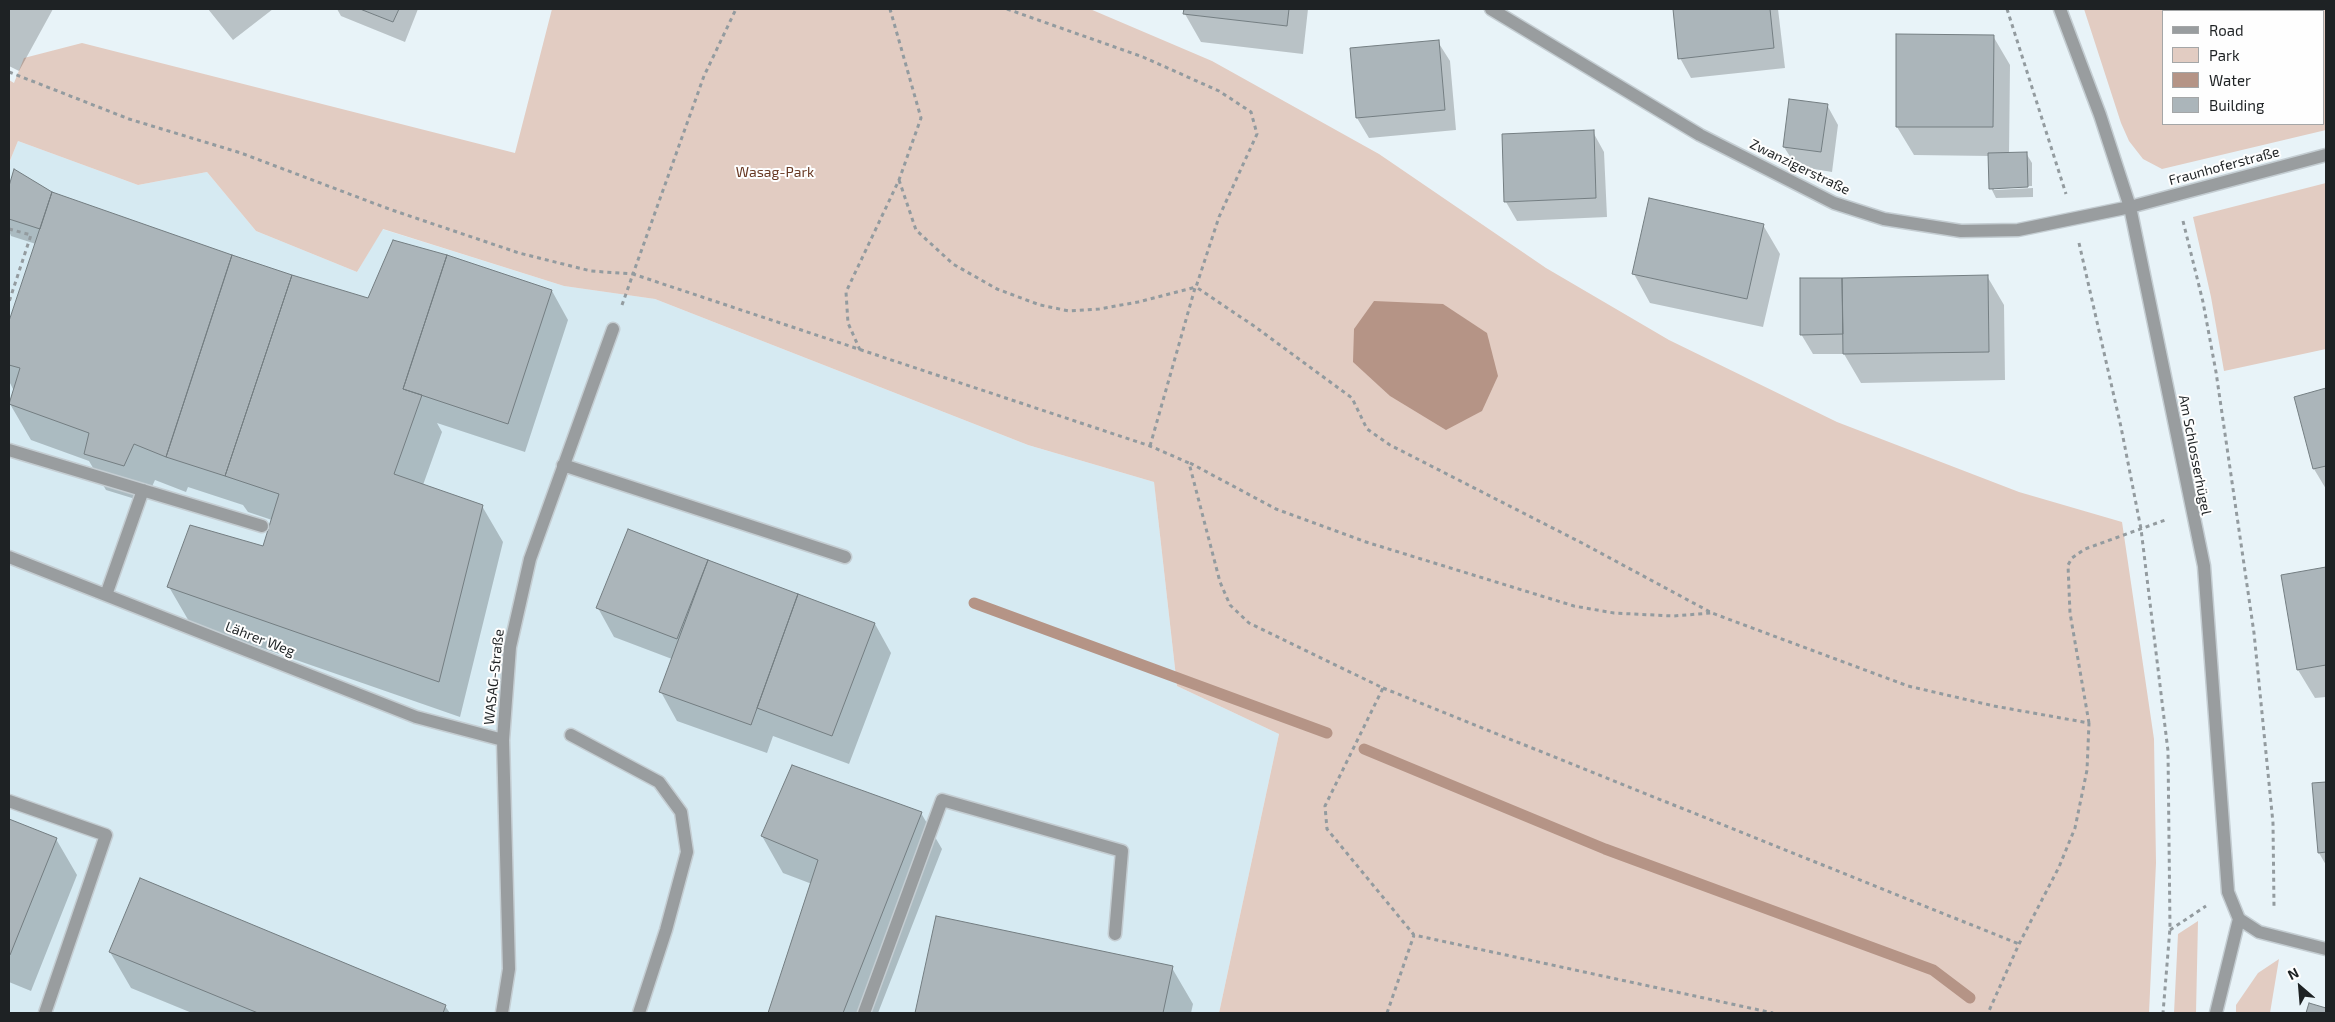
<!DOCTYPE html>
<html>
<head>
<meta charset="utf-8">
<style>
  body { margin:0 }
  #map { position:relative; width:2335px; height:1022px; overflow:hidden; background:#e8f3f8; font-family:"Exo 2",sans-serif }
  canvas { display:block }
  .frame { position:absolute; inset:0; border:10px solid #1e2224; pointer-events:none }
  .legend { position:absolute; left:2162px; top:10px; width:162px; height:115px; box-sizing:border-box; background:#fefefe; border:1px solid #a4a6a7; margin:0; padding:6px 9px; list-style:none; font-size:15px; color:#1e2224 }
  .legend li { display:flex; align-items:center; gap:10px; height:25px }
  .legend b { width:25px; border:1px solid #a4a6a7 }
  .north { position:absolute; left:2275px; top:962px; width:50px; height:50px; -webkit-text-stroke:4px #fefefe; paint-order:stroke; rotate:333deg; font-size:14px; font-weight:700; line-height:20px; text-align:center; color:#1e2224 }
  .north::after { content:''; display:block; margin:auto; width:18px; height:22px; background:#1e2224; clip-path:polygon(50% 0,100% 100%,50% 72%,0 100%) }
</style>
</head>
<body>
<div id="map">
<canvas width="2335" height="1022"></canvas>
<div class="frame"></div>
<ul class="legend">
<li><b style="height:6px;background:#999d9f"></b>Road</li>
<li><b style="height:14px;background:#e2ccc2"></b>Park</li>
<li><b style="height:14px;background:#b59486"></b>Water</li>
<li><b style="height:14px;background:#abb5ba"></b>Building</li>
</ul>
<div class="north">N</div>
</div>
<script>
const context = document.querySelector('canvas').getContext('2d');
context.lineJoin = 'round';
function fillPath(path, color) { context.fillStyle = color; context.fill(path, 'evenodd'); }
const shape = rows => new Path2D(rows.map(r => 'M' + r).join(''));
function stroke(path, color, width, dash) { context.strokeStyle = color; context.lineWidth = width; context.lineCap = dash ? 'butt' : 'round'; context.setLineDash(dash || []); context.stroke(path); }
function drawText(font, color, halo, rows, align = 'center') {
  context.font = font + ' "Exo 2",sans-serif'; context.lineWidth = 4; context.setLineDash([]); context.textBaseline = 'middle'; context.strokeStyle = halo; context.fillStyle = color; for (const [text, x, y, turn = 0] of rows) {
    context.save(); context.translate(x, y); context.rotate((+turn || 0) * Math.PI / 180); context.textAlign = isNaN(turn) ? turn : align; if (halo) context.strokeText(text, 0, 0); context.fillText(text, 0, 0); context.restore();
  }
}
const built = shape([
  [18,141,138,185,207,172,256,231,357,272,382,229,564,286,655,299,1028,445,1154,482,1177,686,1279,734,1219,1013,9,1013,9,163]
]);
const green = shape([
  [552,9,1090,9,1212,61,1379,154,1546,268,1669,340,1837,422,2019,492,2122,522,2154,739,2156,863,2149,1013,1219,1013,1279,734,1177,686,1154,482,1028,445,655,299,564,286,383,229,357,272,256,231,207,172,138,185,18,141,9,163,9,80,14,83,24,58,82,43,515,153],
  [2084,9,2326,9,2326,130,2162,169,2143,159,2129,141,2121,123],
  [2164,11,2324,11,2324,124,2164,124],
  [2326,183,2326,349,2224,371,2211,297,2193,217],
  [2198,921,2196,1013,2174,1013,2178,934],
  [2279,959,2270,1013,2236,1013,2236,1005,2258,973]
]);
const water = shape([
  [1374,301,1443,304,1487,333,1498,376,1482,411,1446,430,1390,396,1353,362,1354,329]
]);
const shadow = shape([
  [9,9,53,9,19,71,9,66],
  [208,9,273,9,233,40],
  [337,9,418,9,405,42,341,16],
  [1185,9,1308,9,1303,54,1201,42,1185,14],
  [1674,9,1778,9,1785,68,1691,78,1680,58],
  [1993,36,2010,65,2009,154,2026,153,2032,163,2032,186,1994,187,1994,190,2033,188,2033,197,1996,198,1991,188,1990,156,1914,155,1897,127],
  [1438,42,1450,61,1456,130,1369,138,1357,118],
  [1827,105,1838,125,1832,172,1796,166,1784,147],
  [1593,132,1604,152,1607,217,1517,221,1506,202],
  [15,171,53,194,234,257,369,300,552,291,568,320,525,452,437,423,442,432,423,485,482,506,503,542,460,717,190,623,169,587,263,548,272,520,248,512,243,505,188,487,186,492,155,480,145,502,106,490,89,461,31,440,10,404,14,391,9,381,9,325,36,244,11,236,9,231,9,190],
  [1763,225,1780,254,1763,327,1650,303,1634,274],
  [1987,276,2004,305,2005,380,1861,383,1844,354,1813,354,1801,334],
  [2326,389,2326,489,2314,469,2295,398],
  [629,530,875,624,891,653,849,764,773,736,767,753,677,721,661,692,672,659,614,637,598,608],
  [2326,568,2326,697,2315,698,2298,670,2283,576],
  [2326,783,2326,865,2319,853,2313,784],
  [921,813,942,849,878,1013,769,1013,812,884,783,873,762,836],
  [9,821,56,839,77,875,31,991,9,982],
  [937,918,1172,968,1193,1004,1191,1013,916,1013],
  [110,952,445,1006,450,1013,192,1013,131,988]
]);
const stream = shape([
  [974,603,1327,733],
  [1364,749,1605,849,1933,970,1970,998]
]);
const building = shape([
  [360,9,399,9,393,22,360,9],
  [1184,9,1289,9,1287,26,1183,14,1184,9],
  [1673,9,1770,9,1774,48,1678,59,1673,9],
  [1896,34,1994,35,1993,127,1896,127,1896,34],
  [1439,40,1445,110,1356,118,1350,48,1439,40],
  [1789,99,1828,104,1821,152,1783,147,1789,99],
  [1594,130,1596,198,1504,202,1502,134,1594,130],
  [2027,152,2028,187,1989,189,1988,153,2027,152],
  [14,169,52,192,40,229,9,219,9,186,14,169],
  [52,192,232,255,166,457,134,444,124,466,84,454,89,433,9,404,20,368,9,365,9,321,52,192],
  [1649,198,1764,224,1747,299,1632,274,1649,198],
  [393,240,447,255,403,389,422,395,394,474,483,505,439,682,167,587,190,525,263,546,279,494,225,476,292,275,368,298,393,240],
  [232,255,292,275,225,476,166,457,232,255],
  [447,255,552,290,508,424,403,389,447,255],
  [1988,275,1989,352,1843,354,1842,278,1988,275],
  [1800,278,1842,278,1843,334,1800,335,1800,278],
  [2326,388,2326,466,2313,469,2294,397,2326,388],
  [628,529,708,560,677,639,596,608,628,529],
  [708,560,798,594,751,725,659,692,708,560],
  [2326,567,2326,665,2297,670,2281,575,2326,567],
  [798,594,875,623,832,736,757,708,798,594],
  [792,765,922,812,843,1013,768,1013,818,860,761,836,792,765],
  [2326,782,2326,852,2318,853,2312,783,2326,782],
  [9,819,57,838,10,955,9,954,9,819],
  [140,878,446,1005,443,1013,258,1013,109,952,140,878],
  [936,916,1173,966,1163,1013,915,1013,936,916],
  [2309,1003,2326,1008,2326,1013,2306,1013,2309,1003]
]);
const path = shape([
  [1007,9,1143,57,1219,91,1251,112,1257,134,1219,217,1196,287,1254,326,1352,398,1367,429,1390,445,1582,543,1712,613,1908,686,1994,706,2089,723,2087,770,2075,828,2059,867,2019,944,1988,1013],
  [2007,9,2066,194],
  [9,72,129,119,241,153,389,209,519,253,591,271,633,274,704,76,736,9],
  [899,180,916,230,953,264,997,289,1040,305,1069,311,1099,309,1138,302,1196,287],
  [2183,221,2203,302,2216,372,2254,633,2273,823,2274,907],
  [9,229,31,235,9,302],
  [2079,243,2121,427,2141,529,2168,751,2170,928,2163,1013],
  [622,305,633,274,1150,446,1189,463,1220,582,1230,605,1249,623,1383,688,1325,806,1327,829,1414,935,1773,1013],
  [860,350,848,323,846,292,899,180,921,118,890,9],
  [1150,446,1195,288],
  [1190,463,1276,509,1366,542,1574,606,1614,613,1673,616,1711,613],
  [1383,688,2019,944],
  [2089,723,2070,613,2068,565,2072,558,2085,549,2168,519],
  [2170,930,2206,906],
  [1387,1013,1414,935]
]);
const minor = shape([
  [1491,9,1700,135,1834,203,1884,219,1961,231,2018,230,2130,207,2326,155],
  [2060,9,2100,115,2130,207,2204,566,2228,892,2239,919],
  [9,450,262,526],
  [563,465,845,557],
  [9,557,416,717,503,740],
  [106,595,143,490],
  [571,735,659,782,681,812,687,852,666,930,639,1013],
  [9,801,106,835,45,1013],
  [2239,919,2259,932,2326,949],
  [502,1013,509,969,503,740,510,647,530,559,613,329],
  [864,1013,942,800,1122,851,1115,934],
  [2216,1013,2239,919]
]);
const streetNames = [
  ["Fraunhoferstraße",2224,166,-15],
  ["Zwanzigerstraße",1800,167,26],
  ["Am Schlosserhügel",2195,455,79],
  ["Lährer Weg",260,639,21],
  ["WASAG-Straße",494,677,-84]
];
const parkNames = [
  ["Wasag-Park",775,172]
];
fillPath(built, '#d6eaf2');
fillPath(green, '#e2ccc2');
fillPath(water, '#b59486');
fillPath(shadow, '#0003');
stroke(stream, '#b59486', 11);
fillPath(building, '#abb5ba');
stroke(building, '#747e82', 1);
stroke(minor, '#c4cdd2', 15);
stroke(path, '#939b9f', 3, [4, 4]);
stroke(minor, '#999d9f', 12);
drawText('14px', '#1e2224', '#fefefe', streetNames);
drawText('14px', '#683923', '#fefefe', parkNames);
</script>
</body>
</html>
